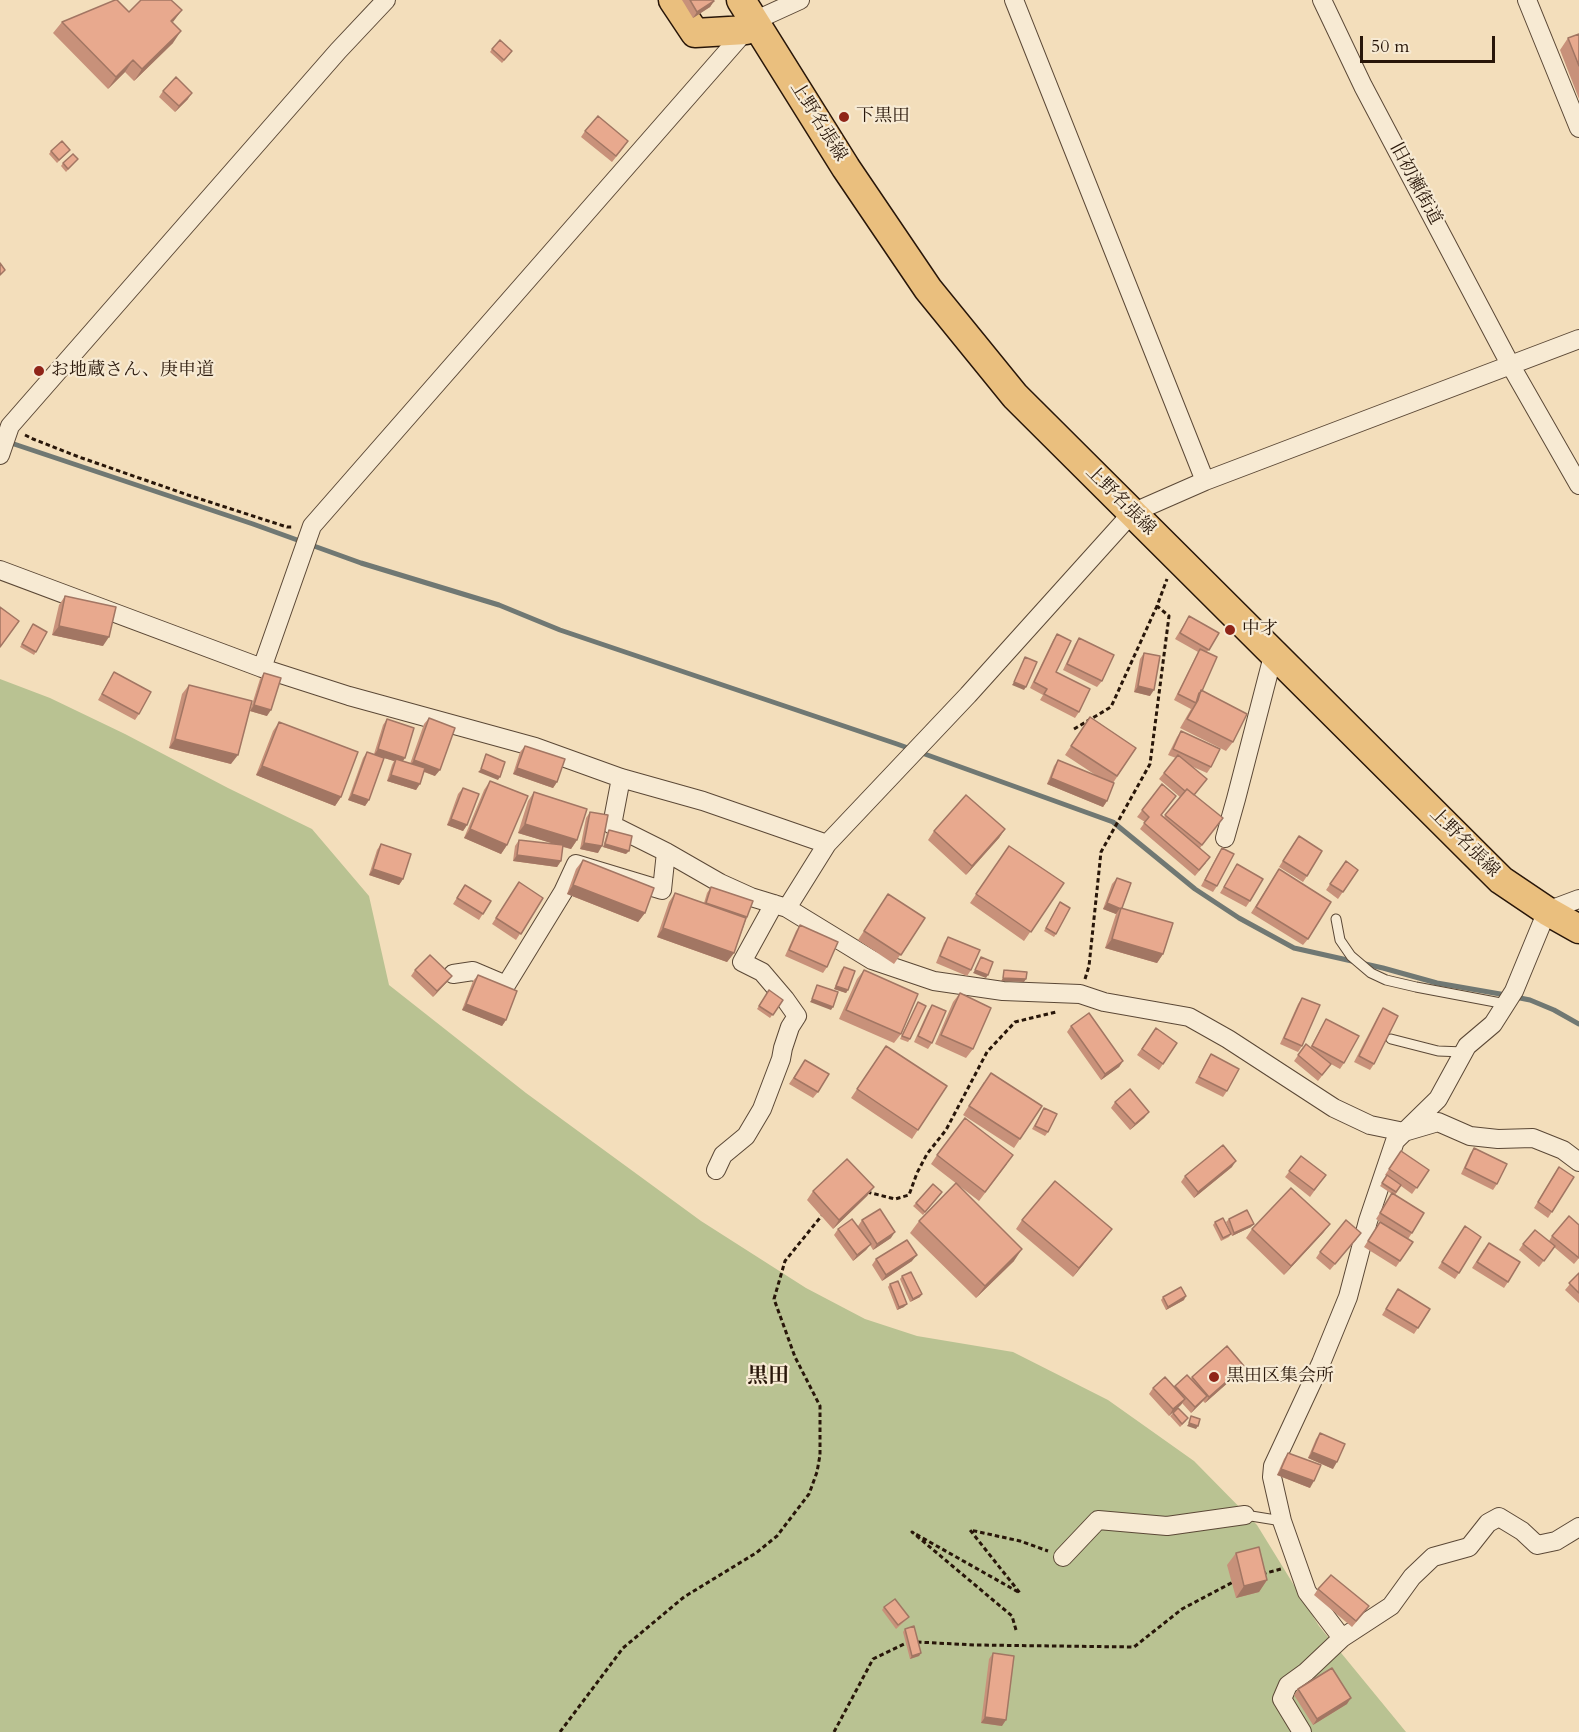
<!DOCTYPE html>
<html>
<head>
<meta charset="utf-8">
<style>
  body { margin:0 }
  #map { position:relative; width:1579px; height:1732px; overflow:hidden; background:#f3debb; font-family:Cardo,serif }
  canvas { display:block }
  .scale { position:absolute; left:1360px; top:36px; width:135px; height:27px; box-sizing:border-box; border:3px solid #281609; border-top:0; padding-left:8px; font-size:18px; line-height:21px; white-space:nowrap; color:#281609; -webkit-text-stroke:4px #f7ead3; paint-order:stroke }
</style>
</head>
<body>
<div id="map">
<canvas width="1579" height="1732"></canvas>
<div class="scale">50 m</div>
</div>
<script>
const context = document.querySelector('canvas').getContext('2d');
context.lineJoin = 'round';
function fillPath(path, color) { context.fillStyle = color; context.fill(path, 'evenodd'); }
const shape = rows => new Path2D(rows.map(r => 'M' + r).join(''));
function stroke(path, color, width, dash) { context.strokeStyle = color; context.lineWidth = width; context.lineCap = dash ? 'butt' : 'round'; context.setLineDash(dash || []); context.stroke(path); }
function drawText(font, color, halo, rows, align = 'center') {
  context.font = font + ' Cardo,"Noto Serif JP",serif'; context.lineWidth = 4.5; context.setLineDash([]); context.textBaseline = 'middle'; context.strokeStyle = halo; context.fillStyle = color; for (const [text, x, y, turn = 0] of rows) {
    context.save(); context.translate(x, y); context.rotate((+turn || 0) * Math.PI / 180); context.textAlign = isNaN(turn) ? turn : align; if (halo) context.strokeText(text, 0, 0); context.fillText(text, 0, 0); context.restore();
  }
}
const green = shape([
  [0,679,50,698,125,734,228,788,312,829,369,896,389,985,526,1093,701,1221,806,1288,865,1319,917,1336,1013,1352,1108,1400,1194,1461,1257,1525,1319,1626,1406,1732,0,1732]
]);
const stream = shape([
  [8,442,253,524,361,563,499,605,560,630,897,744,1113,822,1195,889,1239,918,1294,948,1383,968,1437,983,1506,995],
  [1515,997,1530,1000,1554,1010,1579,1024]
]);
const path = shape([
  [25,435,33,439,79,457,188,495,287,527,293,527],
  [1074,729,1111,707,1157,606],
  [1085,979,1089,966,1101,852,1150,764,1169,616,1157,606,1167,579],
  [867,1192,895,1199,909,1195,917,1173,927,1154,946,1130,987,1052,1015,1022,1056,1012],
  [1262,1574,1281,1569],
  [1016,1630,1012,1616,912,1532,1020,1593,970,1530,1020,1541,1048,1551],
  [917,1642,975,1645,1134,1647,1182,1609,1235,1581],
  [560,1732,623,1648,684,1597,756,1553,777,1536,809,1494,817,1472,820,1455,820,1406,795,1357,774,1299,785,1261,823,1214],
  [834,1732,873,1659,906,1643]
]);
const lane = shape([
  [1336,919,1340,940,1351,956,1371,973,1386,980,1416,987,1506,1004],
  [1391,1039,1438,1051,1464,1052],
  [1245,1515,1282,1521]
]);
const street = shape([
  [1014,0,1205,481],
  [1322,0,1363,86,1511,366,1579,485],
  [1527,0,1579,128],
  [0,455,10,426,338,51,386,0],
  [0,570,262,668,349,696,535,747,621,778,703,801,827,844],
  [262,668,312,526,754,21,800,0],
  [621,778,612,825,666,852,720,883,751,897,787,908,872,960,934,981,1003,991,1080,994,1104,1002,1189,1017,1228,1039,1334,1108,1370,1125,1404,1132,1438,1122,1470,1136,1498,1139,1533,1138,1563,1150,1579,1162],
  [1225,838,1236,799,1274,652],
  [787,908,827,844,968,695,1132,513,1205,481,1579,339],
  [453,974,473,971,506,985,563,892,576,864,662,890,666,852],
  [716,1170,723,1155,746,1136,762,1109,781,1059,783,1048,790,1027,797,1016,785,999,762,972,742,962,774,904],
  [1063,1557,1098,1520,1167,1526,1245,1515],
  [1342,1638,1307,1592,1282,1521,1272,1477,1273,1466,1321,1363,1348,1297,1368,1221,1395,1141,1438,1099,1467,1046,1493,1024,1514,991,1547,911,1579,899],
  [1302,1732,1282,1699,1288,1685,1306,1672,1342,1638,1391,1606,1412,1577,1433,1557,1469,1547,1488,1523,1499,1517,1522,1531,1537,1545,1556,1541,1579,1527]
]);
const primary = shape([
  [673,0,695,33,746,30],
  [741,0,846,168,928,289,1015,396,1501,880,1547,911,1579,929]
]);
const wall = shape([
  [682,0,713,0,714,1,710,7,693,18],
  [129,12,173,23,173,43,134,81,125,72,108,89,53,33,62,22],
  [1579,34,1579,99,1560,50,1568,38],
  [492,49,510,54,502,63,490,52],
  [163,91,188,99,175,112,159,97],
  [585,131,624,147,612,162,581,137],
  [70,150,57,163,49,154,51,151],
  [78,159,66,172,61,166,63,163],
  [65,596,103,646,52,635,59,605],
  [1189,616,1219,633,1207,652,1202,691,1233,742,1226,751,1180,728,1191,709,1174,700,1198,652,1175,639],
  [33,624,47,632,34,655,20,647],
  [1057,634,1056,672,1079,712,1075,718,1040,700,1043,695,1030,688,1053,640],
  [1079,638,1102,681,1097,687,1063,670,1075,644],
  [1144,653,1150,696,1134,692,1140,659],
  [114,672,139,714,135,720,98,700],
  [264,673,267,716,250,711,260,679],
  [189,685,231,764,169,748,182,694],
  [1090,717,1136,748,1113,783,1107,801,1103,807,1047,784,1054,766,1058,760,1097,776,1065,755],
  [429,718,435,776,424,772,416,790,387,781,392,765,394,761,381,757,369,800,365,806,348,800,363,758,367,752,374,754,383,725,387,719,402,761,410,764,424,724],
  [279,722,341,797,335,806,256,775,273,731],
  [1181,731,1211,767,1207,773,1191,766,1207,779,1194,795,1216,827,1200,848,1206,863,1195,876,1140,829,1145,822,1137,817,1162,784,1162,815,1164,817,1180,797,1159,779,1176,758,1168,755,1177,737],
  [525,746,557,782,553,788,513,774,520,752],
  [490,781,507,845,501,854,464,838,484,790],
  [463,788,467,825,463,831,447,825,458,794],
  [534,792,577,840,571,849,563,847,561,861,557,867,513,861,515,846,519,840,555,844,518,833,528,801],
  [590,812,598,853,580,849,586,818],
  [1005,829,999,838,966,875,928,840,934,831],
  [609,830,626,854,603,847,607,833],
  [1294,843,1307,876,1303,882,1279,867],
  [381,844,403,879,399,885,369,875,377,850],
  [1009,846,1064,883,1024,941,970,903],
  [1222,848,1217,886,1213,892,1201,886,1218,854],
  [583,860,645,913,638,922,567,894,576,869],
  [1346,861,1358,870,1338,899,1326,890],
  [1237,864,1250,901,1246,907,1220,893],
  [1275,875,1308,939,1303,945,1251,913],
  [1117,878,1122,908,1163,954,1157,963,1105,948,1115,917,1116,914,1103,909,1112,884],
  [519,882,543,898,516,940,492,924],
  [465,885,491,901,479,920,453,904],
  [711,887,747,917,734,953,727,962,657,937,669,902,675,893,704,903,707,893],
  [888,894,925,918,894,964,858,940],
  [1058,905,1056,934,1054,937,1044,931],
  [800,925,827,967,823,973,785,956,796,931],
  [948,937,971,970,967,976,936,963,944,943],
  [844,967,848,990,846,993,834,989,841,970],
  [415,970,447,982,433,997,411,976],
  [864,970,901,1034,894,1043,839,1019,857,979],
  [478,975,506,1020,502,1026,462,1010,473,981],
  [769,990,783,1000,770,1018,757,1009],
  [960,993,973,1049,966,1058,935,1044,953,1002],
  [1302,998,1302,1046,1298,1052,1280,1044,1298,1004],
  [918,1002,910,1039,908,1042,900,1039],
  [932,1005,932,1043,928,1049,914,1042,928,1011],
  [1383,1008,1374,1064,1370,1070,1354,1062,1379,1014],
  [1326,1019,1344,1063,1340,1069,1331,1064,1318,1081,1294,1061,1306,1044,1310,1048],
  [1071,1026,1123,1061,1119,1067,1101,1080,1067,1032],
  [1156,1028,1177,1043,1159,1070,1137,1055],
  [886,1046,947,1086,912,1139,851,1098],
  [1211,1054,1227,1091,1223,1097,1195,1083,1207,1060],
  [805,1060,818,1092,813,1098,789,1084],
  [984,1082,1020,1139,1014,1148,963,1115],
  [1115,1102,1149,1112,1144,1118,1130,1130,1111,1108],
  [1044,1108,1048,1132,1045,1136,1032,1129],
  [1474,1148,1497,1184,1493,1190,1461,1174,1470,1154],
  [1401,1151,1429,1170,1412,1194,1401,1186,1395,1195,1412,1233,1408,1239,1376,1219,1392,1194,1380,1186,1387,1176,1385,1175],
  [937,1155,1007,1164,979,1201,931,1164],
  [1301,1156,1326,1175,1310,1197,1285,1177],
  [1232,1167,1194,1198,1181,1182,1185,1176],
  [1555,1173,1574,1177,1548,1218,1534,1208],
  [874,1187,867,1196,833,1229,807,1200,813,1191],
  [942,1192,923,1215,913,1206,916,1203],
  [1229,1219,1251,1227,1232,1236,1226,1222],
  [862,1220,891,1238,873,1250,870,1245,866,1250,853,1261,834,1235,838,1229,858,1226],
  [1022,1220,1105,1238,1073,1277,1016,1229],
  [919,1221,1014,1261,976,1298,910,1233],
  [1215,1222,1231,1234,1229,1237,1221,1241,1213,1225],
  [1330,1224,1323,1233,1284,1275,1246,1238,1252,1229],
  [1579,1225,1579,1258,1574,1264,1554,1247,1539,1267,1519,1250,1523,1244,1549,1241,1552,1236],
  [1465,1226,1459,1273,1455,1279,1438,1268],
  [1376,1228,1413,1242,1396,1267,1364,1247],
  [1357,1239,1330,1270,1316,1258,1320,1252],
  [1484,1249,1508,1282,1504,1288,1472,1268],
  [876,1259,912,1261,882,1281,872,1265],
  [1579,1273,1579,1303,1565,1290],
  [902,1276,920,1297,910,1302,900,1279],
  [890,1284,904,1307,897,1310,888,1287],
  [1398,1289,1430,1309,1414,1334,1382,1315],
  [1163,1297,1184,1300,1166,1310,1161,1300],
  [1244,1366,1240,1372,1205,1403,1203,1401,1191,1413,1182,1403,1169,1416,1149,1394,1153,1388,1174,1387,1175,1386,1191,1379,1192,1377],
  [1173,1413,1186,1421,1180,1427,1170,1416],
  [1320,1433,1333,1469,1308,1458,1316,1439],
  [1288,1453,1310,1488,1277,1475,1284,1459],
  [1236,1553,1267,1580,1259,1592,1236,1598,1227,1565],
  [1318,1589,1364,1613,1352,1627,1314,1595],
  [884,1607,909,1617,906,1620,896,1629,882,1610],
  [905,1629,921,1653,919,1656,910,1659,903,1632],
  [993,1653,1002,1726,981,1723,989,1659],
  [1298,1689,1347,1704,1313,1725,1294,1695]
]);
const shadedWall = shape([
  [714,1,710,7,693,18,697,12],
  [182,10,173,22,171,21],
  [181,31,173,43,134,81,142,69],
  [133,60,125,72,108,89,116,77],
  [192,93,188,99,175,112,179,106],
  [59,626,109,637,103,646,52,635],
  [1014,682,1026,687,1024,690,1012,685],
  [1138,686,1154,690,1150,696,1134,692],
  [254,705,271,710,267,716,250,711],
  [175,739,238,755,231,764,169,748],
  [378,749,405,758,401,764,396,759,394,761,374,755],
  [414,760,440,770,435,776,410,766],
  [262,766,341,797,335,806,256,775],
  [517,768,557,782,553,788,513,774],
  [481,769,500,777,498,780,478,772],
  [391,775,420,784,416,790,387,781],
  [1051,778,1107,801,1103,807,1047,784],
  [352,794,369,800,365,806,348,800],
  [451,819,467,825,463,831,447,825],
  [525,824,577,840,571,849,518,833],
  [470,829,507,845,501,854,464,838],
  [1005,829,999,838,966,875,972,866],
  [584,843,602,846,598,853,580,849],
  [605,844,629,851,626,854,603,847],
  [517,855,561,861,557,867,513,861],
  [373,869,403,879,399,885,369,875],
  [573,885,645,913,638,922,567,894],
  [1107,903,1120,908,1116,914,1103,909],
  [663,928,734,953,727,962,657,937],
  [1112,939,1163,954,1157,963,1105,948],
  [975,970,988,975,986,978,973,973],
  [452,976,447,982,433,997,437,991],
  [1003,978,1026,979,1024,982,1001,981],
  [836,986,848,990,846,993,834,989],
  [812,999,833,1007,831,1010,810,1002],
  [466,1004,506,1020,502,1026,462,1010],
  [1123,1061,1119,1067,1101,1080,1105,1074],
  [1149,1112,1144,1118,1130,1130,1135,1124],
  [1236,1161,1232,1167,1194,1198,1198,1192],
  [874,1187,867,1196,833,1229,839,1220],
  [1254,1224,1251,1227,1232,1236,1234,1233],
  [1330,1224,1323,1233,1284,1275,1291,1266],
  [1112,1229,1105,1238,1073,1277,1079,1268],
  [895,1232,891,1238,873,1250,877,1244],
  [871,1244,866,1250,853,1261,857,1255],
  [1022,1249,1014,1261,976,1298,985,1286],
  [917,1255,912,1261,882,1281,886,1275],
  [922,1294,920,1297,910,1302,913,1299],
  [1186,1296,1184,1300,1166,1310,1168,1307],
  [907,1304,904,1307,897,1310,899,1307],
  [1244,1366,1240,1372,1205,1403,1209,1397],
  [1207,1396,1202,1402,1191,1413,1195,1407],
  [1185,1399,1181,1405,1169,1416,1173,1409],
  [1189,1423,1198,1426,1196,1429,1187,1426],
  [1312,1452,1337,1462,1333,1469,1308,1458],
  [1281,1469,1314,1481,1310,1488,1277,1475],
  [1267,1580,1259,1592,1236,1598,1244,1586],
  [921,1653,919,1656,910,1659,912,1656],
  [1351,1698,1347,1704,1313,1725,1317,1719],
  [985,1717,1006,1720,1002,1726,981,1723]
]);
const building = shape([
  [115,0,117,0,129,12,141,0,171,0,182,10,171,21,181,31,142,69,133,60,116,77,62,22,115,0],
  [690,0,713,0,714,1,697,12,690,0],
  [1579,34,1579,66,1568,38,1579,34],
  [500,40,512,51,504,60,492,49,500,40],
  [176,77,192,93,179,106,163,91,176,77],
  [598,116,628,141,616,156,585,131,598,116],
  [62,141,70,150,59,160,51,151,62,141],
  [73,154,78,159,68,169,63,163,73,154],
  [0,263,5,270,0,275,0,263],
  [65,596,116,607,109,637,59,626,65,596],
  [0,607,19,621,0,647,0,607],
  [1189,616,1219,633,1209,650,1180,633,1189,616],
  [33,624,47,632,36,652,22,644,33,624],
  [1057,634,1071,641,1056,672,1090,689,1079,712,1044,694,1047,689,1034,682,1057,634],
  [1079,638,1114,655,1102,681,1067,664,1079,638],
  [1200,649,1217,657,1202,691,1199,693,1196,703,1178,694,1200,649],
  [1144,653,1160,656,1154,690,1138,686,1144,653],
  [1025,657,1037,662,1026,687,1014,682,1025,657],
  [114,672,151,692,139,714,102,694,114,672],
  [264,673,281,678,271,710,254,705,264,673],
  [189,685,252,701,238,755,175,739,189,685],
  [1201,690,1247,714,1233,742,1187,719,1198,700,1201,690],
  [1090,717,1136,748,1117,776,1071,746,1090,717],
  [429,718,455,728,440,770,414,760,429,718],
  [387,719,414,728,405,758,378,749,387,719],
  [279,722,358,752,341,797,262,766,279,722],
  [1181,731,1220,749,1211,767,1173,749,1181,731],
  [525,746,565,759,557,782,517,768,525,746],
  [367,752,384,758,369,800,352,794,367,752],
  [486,754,505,762,500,777,481,769,486,754],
  [1178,755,1207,779,1194,795,1187,789,1185,791,1164,773,1178,755],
  [396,759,425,768,420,784,391,775,396,759],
  [1058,760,1114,783,1107,801,1051,778,1058,760],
  [490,781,528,796,507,845,470,829,490,781],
  [1162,784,1176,796,1161,815,1210,857,1199,870,1144,823,1149,817,1142,810,1162,784],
  [463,788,479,794,467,825,451,819,463,788],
  [1187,789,1223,818,1202,845,1165,815,1187,789],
  [534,792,587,809,577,840,525,824,534,792],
  [966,795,1005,829,972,866,934,831,966,795],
  [590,812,608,815,602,846,584,843,590,812],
  [609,830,632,836,629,851,605,844,609,830],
  [1299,836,1322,851,1307,876,1283,861,1299,836],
  [519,840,563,845,561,861,517,855,519,840],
  [381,844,411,854,403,879,373,869,381,844],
  [1009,846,1064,883,1031,932,976,894,1009,846],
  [1222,848,1234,854,1217,886,1205,880,1222,848],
  [583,860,654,888,645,913,573,885,583,860],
  [1346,861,1358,870,1343,892,1330,884,1346,861],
  [1237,864,1263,879,1250,901,1224,887,1237,864],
  [1279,869,1331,902,1308,939,1256,907,1279,869],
  [1117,878,1131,883,1122,908,1121,908,1121,909,1107,903,1117,878],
  [519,882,543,898,521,934,496,918,519,882],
  [465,885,491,901,483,914,457,898,465,885],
  [711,887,753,901,747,917,706,903,711,887],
  [675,893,746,918,734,953,663,928,675,893],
  [888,894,925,918,901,955,864,931,888,894],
  [1060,902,1070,908,1056,934,1046,928,1060,902],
  [1121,908,1173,923,1163,954,1112,939,1121,908],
  [800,925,838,942,827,967,789,950,800,925],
  [948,937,980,950,971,970,940,956,948,937],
  [430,955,452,976,437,991,415,970,430,955],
  [981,957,993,962,988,975,975,970,981,957],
  [844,967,855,971,848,990,836,986,844,967],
  [864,970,918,994,901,1034,846,1010,864,970],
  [1004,970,1027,972,1026,979,1003,978,1004,970],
  [478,975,517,991,506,1020,466,1004,478,975],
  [817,985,838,992,833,1007,812,999,817,985],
  [769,990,783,1000,773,1015,759,1006,769,990],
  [960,993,991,1008,973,1049,941,1035,960,993],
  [1302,998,1320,1005,1302,1046,1284,1038,1302,998],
  [918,1002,926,1006,910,1039,902,1036,918,1002],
  [932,1005,946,1011,932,1043,918,1036,932,1005],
  [1383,1008,1398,1016,1374,1064,1359,1056,1383,1008],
  [1089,1013,1123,1061,1105,1074,1071,1026,1089,1013],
  [1326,1019,1359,1036,1344,1063,1312,1046,1326,1019],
  [1156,1028,1177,1043,1163,1064,1142,1049,1156,1028],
  [1306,1044,1331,1064,1322,1075,1298,1055,1306,1044],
  [886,1046,947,1086,918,1130,857,1089,886,1046],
  [1211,1054,1239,1069,1227,1091,1199,1077,1211,1054],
  [805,1060,829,1074,818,1092,794,1078,805,1060],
  [991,1073,1042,1106,1020,1139,969,1106,991,1073],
  [1130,1089,1149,1112,1135,1124,1115,1102,1130,1089],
  [1044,1108,1057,1114,1048,1132,1035,1126,1044,1108],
  [965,1118,1013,1155,985,1192,937,1155,965,1118],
  [1223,1145,1236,1161,1198,1192,1185,1176,1223,1145],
  [1474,1148,1507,1164,1497,1184,1465,1168,1474,1148],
  [1401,1151,1429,1170,1417,1188,1389,1169,1401,1151],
  [1301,1156,1326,1175,1314,1190,1289,1171,1301,1156],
  [847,1159,874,1187,839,1220,813,1191,847,1159],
  [1559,1167,1574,1177,1552,1212,1538,1202,1559,1167],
  [1387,1175,1401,1185,1396,1192,1382,1183,1387,1175],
  [1055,1181,1112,1229,1079,1268,1022,1220,1055,1181],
  [956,1183,1022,1249,985,1286,919,1221,956,1183],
  [933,1184,942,1192,925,1212,916,1203,933,1184],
  [1291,1188,1330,1224,1291,1266,1252,1229,1291,1188],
  [1392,1193,1424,1213,1412,1233,1380,1213,1392,1193],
  [880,1209,895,1232,877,1244,862,1220,880,1209],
  [1247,1210,1254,1224,1234,1233,1229,1219,1247,1210],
  [1569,1216,1579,1225,1579,1258,1552,1236,1569,1216],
  [1223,1218,1231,1234,1223,1238,1215,1222,1223,1218],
  [852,1219,871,1244,857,1255,838,1229,852,1219],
  [1346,1220,1361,1233,1335,1264,1320,1252,1346,1220],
  [1380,1222,1413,1242,1400,1261,1368,1241,1380,1222],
  [1465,1226,1481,1237,1459,1273,1442,1262,1465,1226],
  [1535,1230,1555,1246,1544,1261,1523,1244,1535,1230],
  [907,1240,917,1255,886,1275,876,1259,907,1240],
  [1489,1243,1520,1262,1508,1282,1477,1262,1489,1243],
  [911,1272,922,1294,913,1299,902,1276,911,1272],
  [1579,1273,1579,1293,1569,1283,1579,1273],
  [898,1281,907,1304,899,1307,890,1284,898,1281],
  [1181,1287,1186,1296,1168,1307,1163,1297,1181,1287],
  [1398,1289,1430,1309,1418,1328,1386,1309,1398,1289],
  [1227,1346,1244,1366,1209,1397,1192,1377,1227,1346],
  [1187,1375,1207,1396,1195,1407,1175,1386,1187,1375],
  [1165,1377,1185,1399,1173,1409,1153,1388,1165,1377],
  [1178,1408,1188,1418,1182,1424,1173,1413,1178,1408],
  [1191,1416,1200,1419,1198,1426,1189,1423,1191,1416],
  [1320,1433,1345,1444,1337,1462,1312,1452,1320,1433],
  [1288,1453,1321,1465,1314,1481,1281,1469,1288,1453],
  [1259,1547,1267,1580,1244,1586,1236,1553,1259,1547],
  [1331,1575,1369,1606,1356,1621,1318,1589,1331,1575],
  [895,1599,909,1617,898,1625,884,1607,895,1599],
  [914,1626,921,1653,912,1656,905,1629,914,1626],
  [993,1653,1014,1656,1006,1720,985,1717,993,1653],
  [1332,1668,1351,1698,1317,1719,1298,1689,1332,1668]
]);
const markers = [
  [844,117,6,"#8f2418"],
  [39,371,6,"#8f2418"],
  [1230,630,6,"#8f2418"],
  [1214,1377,6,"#8f2418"]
];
const poiNames = [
  ["下黒田",856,117],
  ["お地蔵さん、庚申道",51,371],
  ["中才",1242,630],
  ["黒田区集会所",1226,1377]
];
const streetNames = [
  ["上野名張線",818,122,58],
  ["旧初瀬街道",1415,184,62],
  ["上野名張線",1120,501,45],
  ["上野名張線",1464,843,45]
];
const quarterNames = [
  ["黒田",768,1377]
];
fillPath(green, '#b9c292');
stroke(stream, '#707873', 5);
stroke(lane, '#5b4836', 11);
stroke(street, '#5b4836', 20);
stroke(primary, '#281609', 31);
stroke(path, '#281609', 3, [4.5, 3]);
stroke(lane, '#f7ead3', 9);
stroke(street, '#f7ead3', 18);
stroke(primary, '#eabf7e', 28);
fillPath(wall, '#c8917a');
fillPath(shadedWall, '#a27663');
fillPath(building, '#e8a98e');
stroke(building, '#a27663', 1.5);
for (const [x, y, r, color] of markers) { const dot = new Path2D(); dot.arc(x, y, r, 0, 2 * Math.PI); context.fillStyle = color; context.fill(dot); stroke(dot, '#f7ead3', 2); }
drawText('18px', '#281609', '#f7ead3', poiNames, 'left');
drawText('18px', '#281609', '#f7ead3', streetNames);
drawText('bold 21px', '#281609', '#f7ead3', quarterNames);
</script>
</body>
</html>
